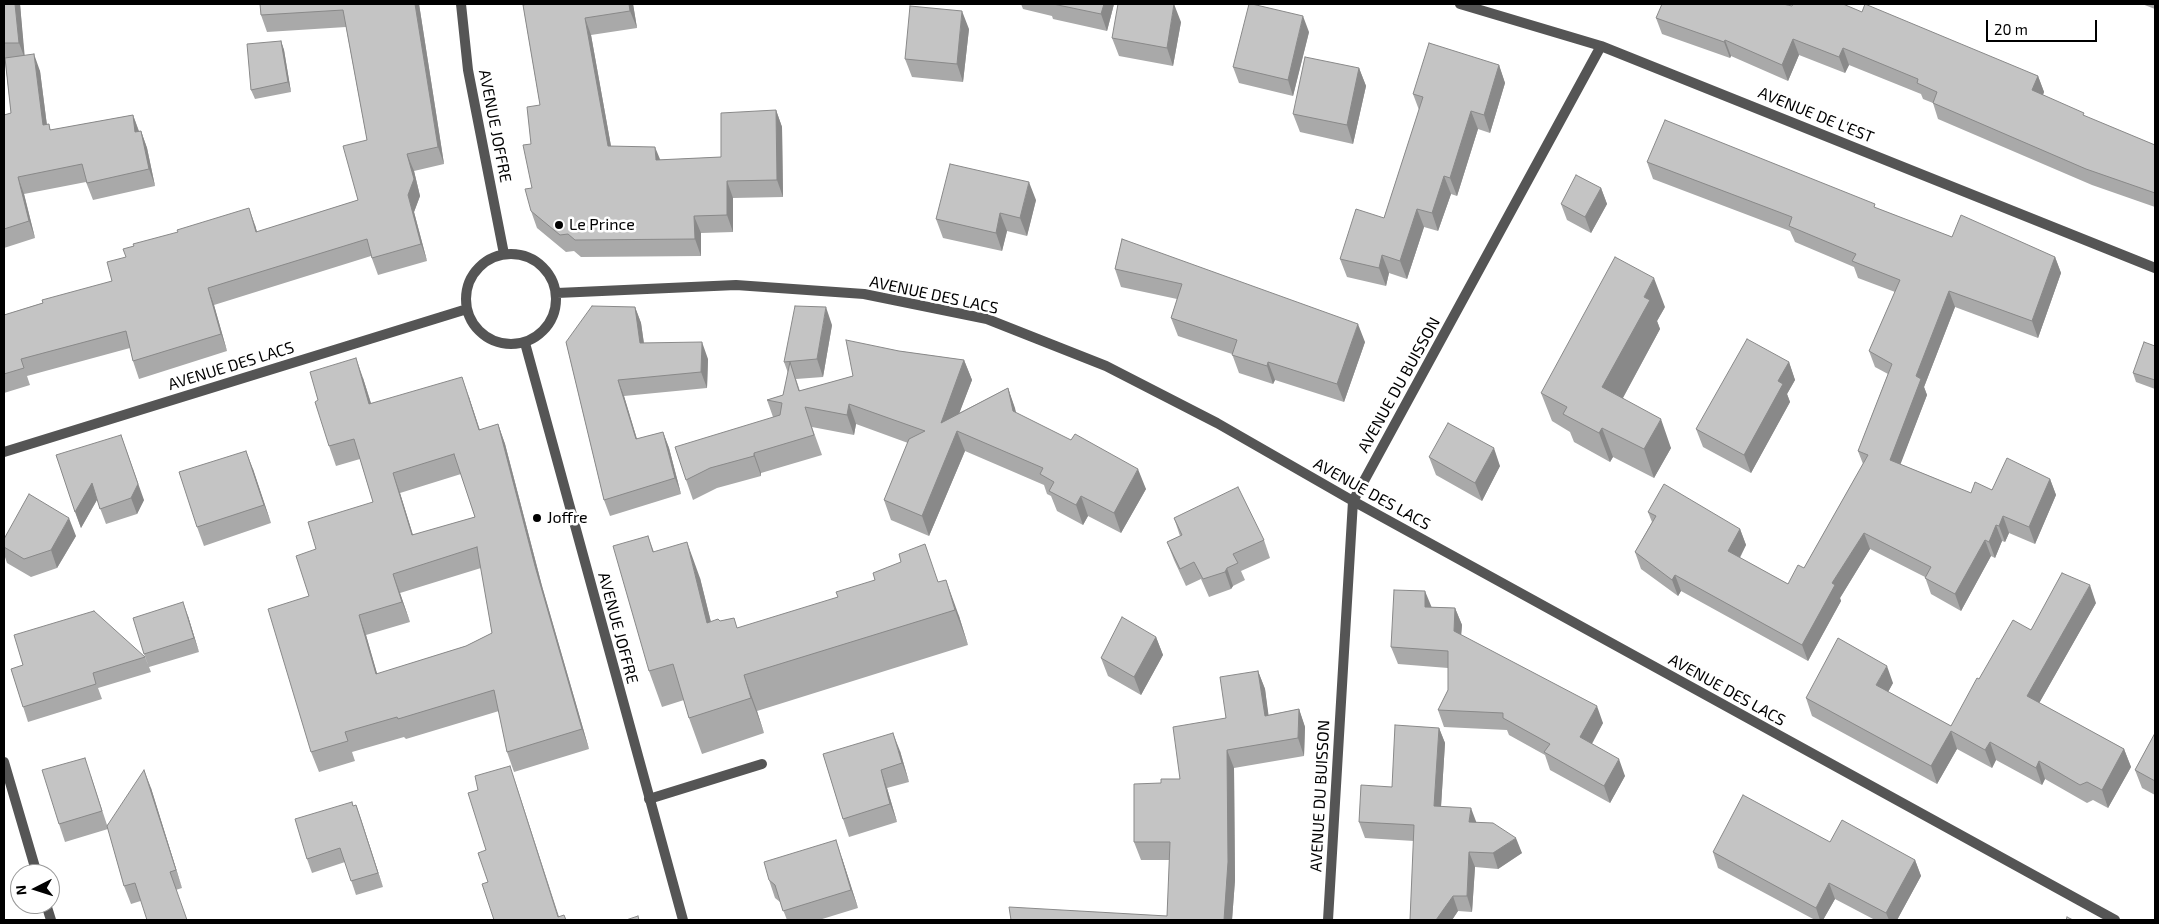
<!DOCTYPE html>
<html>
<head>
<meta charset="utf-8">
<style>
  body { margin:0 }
  #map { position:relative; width:2159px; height:924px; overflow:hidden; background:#fff; font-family:"Exo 2",sans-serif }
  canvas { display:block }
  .frame { position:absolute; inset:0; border:5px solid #000; pointer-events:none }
  .north { position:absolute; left:10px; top:864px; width:50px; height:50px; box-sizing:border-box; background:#fff; border:1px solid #999; border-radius:50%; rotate:265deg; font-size:14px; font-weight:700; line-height:20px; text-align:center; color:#000 }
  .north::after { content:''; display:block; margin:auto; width:18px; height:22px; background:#000; clip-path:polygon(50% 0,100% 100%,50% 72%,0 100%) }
  .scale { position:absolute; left:1986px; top:20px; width:111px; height:22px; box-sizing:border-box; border:2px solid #000; border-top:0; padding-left:6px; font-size:15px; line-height:18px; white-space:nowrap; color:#000; -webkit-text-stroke:4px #fff; paint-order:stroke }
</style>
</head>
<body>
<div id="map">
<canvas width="2159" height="924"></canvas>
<div class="frame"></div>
<div class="north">N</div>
<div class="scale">20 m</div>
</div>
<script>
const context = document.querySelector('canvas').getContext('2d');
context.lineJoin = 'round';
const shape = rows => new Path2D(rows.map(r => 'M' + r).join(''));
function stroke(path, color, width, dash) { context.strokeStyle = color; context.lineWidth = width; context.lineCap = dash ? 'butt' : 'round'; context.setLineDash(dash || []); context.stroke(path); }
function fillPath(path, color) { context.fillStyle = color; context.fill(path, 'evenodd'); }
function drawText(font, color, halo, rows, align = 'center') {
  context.font = font + ' "Exo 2",sans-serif'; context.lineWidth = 5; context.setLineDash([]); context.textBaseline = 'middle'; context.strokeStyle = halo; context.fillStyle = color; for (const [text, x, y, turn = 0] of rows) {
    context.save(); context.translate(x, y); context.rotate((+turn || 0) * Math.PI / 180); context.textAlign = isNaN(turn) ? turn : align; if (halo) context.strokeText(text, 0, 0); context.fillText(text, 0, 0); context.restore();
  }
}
const lane = shape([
  [649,799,762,764]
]);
const street = shape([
  [461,4,468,70,504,254],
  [1460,4,1601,46,2155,268],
  '466 299a45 45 0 1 1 90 0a45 45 0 1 1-90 0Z',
  [557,293,736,285,864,294,987,319,1106,366,1217,423,1353,501,2115,920],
  [525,343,683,920],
  [4,452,467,309],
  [4,762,37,874],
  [46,904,51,920],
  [1328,920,1353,501,1601,46]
]);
const wall = shape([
  [4,4,20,4,24,55,40,71,47,125,51,130,133,115,139,131,141,131,147,148,155,186,93,200,86,182,24,194,35,238,4,248,4,115,11,113,5,60,4,60],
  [260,4,419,4,444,164,414,171,420,196,414,212,427,261,378,275,371,256,214,305,227,351,139,379,133,361,130,348,27,376,30,385,4,393,4,315,112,281,255,225,257,232,358,200,367,140,346,27,267,32,261,15],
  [633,4,637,28,591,35,611,146,660,160,721,157,776,110,782,127,783,197,733,198,733,232,701,233,701,256,581,257,574,251,566,252,537,228,531,211,532,188,531,144,540,105,523,5],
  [1021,4,1114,4,1107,31,1053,19,1052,16,1023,9],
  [2142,4,2155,4,2155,9],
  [1792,6,1862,12,2038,76,2044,92,2043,95,2085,117,2155,145,2155,207,2092,185,1938,119,1933,103,1923,99,1921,94,1849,65,1845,73,1799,55,1788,81,1731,56,1730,58,1662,34,1656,18],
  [1181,22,1173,66,1119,56,1112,38],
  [969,29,963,82,912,77,905,59],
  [1309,32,1293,96,1239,83,1233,67],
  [281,41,284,50,291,92,255,99,251,90],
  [1499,65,1505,83,1490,133,1478,129,1457,196,1451,194,1438,231,1424,227,1407,279,1389,273,1386,286,1347,277,1340,259,1384,218,1419,110,1413,94],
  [1359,68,1366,86,1353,144,1300,132,1293,114],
  [1647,162,1876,208,1952,237,2055,257,2061,273,2038,338,1955,307,1924,387,1927,395,1900,464,1971,493,2050,479,2056,495,2035,544,2009,533,2005,542,2002,541,1995,558,1991,556,1961,611,1931,594,1925,577,1870,549,1840,598,1841,601,1808,661,1681,591,1678,596,1641,569,1635,552,1652,522,1648,512,1740,529,1746,545,1740,558,1788,584,1804,568,1863,464,1858,451,1888,374,1875,367,1869,351,1895,292,1858,278,1854,267,1795,242,1790,231,1653,179],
  [1601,188,1607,204,1591,233,1567,220,1561,204],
  [1036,200,1027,236,1007,231,1002,251,943,238,936,219],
  [1122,239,1365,342,1344,402,1275,380,1273,384,1239,373,1232,354,1178,336,1171,318,1177,299,1121,287,1115,269],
  [635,307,641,323,644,343,708,359,707,388,624,396,637,439,663,432,669,448,681,494,610,516,604,500,566,342],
  [1665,307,1657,321,1660,329,1623,398,1671,448,1654,478,1613,457,1610,462,1574,442,1570,432,1552,421,1541,393],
  [832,325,823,377,796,379,800,391,853,376,899,351,964,360,972,380,959,413,1008,388,1016,413,1146,489,1121,533,1088,516,1083,525,1057,511,1051,496,1047,494,1044,485,965,451,929,536,891,520,884,500,908,443,856,424,854,435,812,427,822,455,761,473,761,476,717,488,693,500,686,480,773,417,767,400,783,395,788,373,784,362],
  [2155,346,2155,389,2136,382,2133,373],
  [1789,362,1795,380,1787,394,1790,402,1751,473,1703,447,1696,429],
  [363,378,371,403,469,397,480,430,498,424,505,444,542,586,589,749,514,772,507,752,499,711,406,739,404,737,352,752,355,761,319,772,311,752,309,596,316,549,373,502,360,459,336,466,329,446],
  [461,474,475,517,413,535,400,493],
  [481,568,492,633,466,646,377,674,366,635,410,622,400,593],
  [56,455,144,500,137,514,106,524,97,500,81,528],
  [1429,457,1500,466,1482,501,1436,475],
  [253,469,271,523,204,546,197,527],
  [1174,518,1264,540,1270,558,1241,571,1245,580,1233,586,1231,589,1209,597,1201,579,1186,586,1174,560,1167,542,1180,536],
  [76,536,57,568,31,577,7,563,4,554,4,539],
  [648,536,654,552,700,578,711,622,720,621,734,618,737,628,938,582,959,616,968,645,757,711,764,733,702,754,689,718,684,700,662,707,649,671],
  [2096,603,2039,703,2124,749,2131,767,2108,808,2093,800,2087,803,2045,779,2042,785,1996,760,1992,768,1957,749,1937,784,1812,716,1806,698,1893,683,1888,692,1951,726,1979,679,2031,630],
  [1431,607,1455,608,1462,625,1461,635,1603,723,1592,744,1625,776,1610,803,1550,770,1545,755,1509,735,1507,730,1444,727,1438,710,1448,690,1448,668,1398,664,1391,647],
  [188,616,199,652,149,667,144,654],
  [1156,637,1163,655,1141,695,1108,676,1101,658],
  [145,657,151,672,98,688,102,699,28,722,11,669],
  [1258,671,1265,689,1268,715,1299,709,1305,727,1304,756,1234,768,1235,880,1232,920,1011,920,1167,916,1170,860,1141,860,1134,842,1161,783,1180,779,1226,718],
  [1439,728,1445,743,1441,807,1476,822,1522,853,1498,869,1475,867,1472,912,1458,911,1452,920,1410,920,1414,841,1365,838,1359,822,1392,787],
  [2155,733,2155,795,2142,788,2135,770],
  [900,751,909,782,887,788,897,822,849,837,843,819,823,754],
  [91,776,107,825,151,788,182,888,131,904,124,886,108,829,65,842,59,824],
  [356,805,383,887,356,895,345,862,312,873,307,859,353,806],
  [1830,842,1915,860,1921,876,1897,920,1875,920,1835,899,1823,920,1815,920,1718,868,1713,852],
  [842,858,858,908,819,920,787,920,780,902,775,898,769,880]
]);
const shadedWall = shape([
  [15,4,20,4,25,59,19,43],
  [415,4,419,4,444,164,438,147],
  [629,4,633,4,637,28,630,11],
  [1104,4,1114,4,1107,31,1101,14],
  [1174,4,1181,22,1173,66,1167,48],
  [962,11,969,29,963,82,957,64],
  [1303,16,1309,32,1293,96,1288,80],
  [585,18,591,35,614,163,608,146],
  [1793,39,1799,55,1788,81,1782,65],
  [1725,40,1731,56,1730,58,1724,42],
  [281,41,284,50,291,92,288,82],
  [1843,48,1849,65,1845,73,1839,57],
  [34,54,40,71,49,142,43,125],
  [1499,65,1505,83,1490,133,1484,115],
  [1359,68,1366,86,1353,144,1347,125],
  [2038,76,2044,92,2038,106,2032,90],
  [776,110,782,127,783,197,777,180],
  [1471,111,1478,129,1457,196,1450,178],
  [133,115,139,132,135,132],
  [141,131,147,148,155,186,149,169],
  [655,147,662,164,656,160],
  [407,154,414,171,420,196,414,212,427,261,421,244,408,195],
  [1444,176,1451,194,1438,231,1432,213],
  [18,177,24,194,35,238,29,221],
  [727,181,733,198,733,232,727,215],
  [1029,182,1036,200,1027,236,1020,218],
  [1601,188,1607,204,1591,233,1585,217],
  [249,208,255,225,262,249,256,232],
  [1417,209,1424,227,1407,279,1400,261],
  [1000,213,1007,231,1002,251,996,233],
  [694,216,701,233,701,256,695,239],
  [1382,255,1389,273,1386,286,1379,268],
  [2055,257,2061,273,2038,338,2032,321],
  [1654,278,1665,307,1657,321,1660,329,1613,416,1602,387,1644,297],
  [208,288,214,305,227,351,221,334],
  [1949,291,1955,307,1924,387,1927,395,1896,476,1890,460,1916,376],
  [635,307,641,323,646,359,640,343],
  [826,307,832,325,823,377,817,359],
  [1358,324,1365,342,1344,402,1337,384],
  [702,342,708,359,707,388,701,372],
  [356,358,363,378,377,423,369,404],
  [964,360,972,380,948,443,941,423],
  [1268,362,1275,380,1273,384,1267,366],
  [1789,362,1795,380,1787,394,1790,402,1751,473,1744,455,1778,381],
  [462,377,469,397,486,450,479,430],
  [618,380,624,396,642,456,636,439],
  [1008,388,1015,408,1020,431,1013,411],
  [849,404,856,424,854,435,847,415],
  [1661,419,1671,448,1654,478,1644,449],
  [498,424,505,444,542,586,589,749,582,729,535,566],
  [1602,428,1613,457,1610,462,1599,433],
  [957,431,965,451,929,536,922,516],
  [663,432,669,448,681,494,675,478],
  [121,435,144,500,137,514,131,498],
  [1494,448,1500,466,1482,501,1475,483],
  [246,451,253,469,271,523,264,505],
  [754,453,761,473,761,476,754,456],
  [1138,469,1146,489,1121,533,1114,513],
  [393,473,400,493,419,555,412,535],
  [2050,479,2056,495,2035,544,2029,527],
  [92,483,98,498,81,528,75,512],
  [1081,496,1088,516,1083,525,1076,505],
  [2003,516,2009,533,2005,542,1999,526],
  [69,518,76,536,57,568,51,550],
  [1996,525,2002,541,1995,558,1989,542],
  [1740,529,1746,545,1734,568,1728,551],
  [1864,533,1870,549,1840,598,1841,601,1808,661,1802,645,1832,583],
  [1985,540,1991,556,1961,611,1955,594],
  [687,542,700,578,720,659,707,623],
  [1227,568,1233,586,1231,589,1225,572],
  [393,574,400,593,410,622,402,602],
  [1675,575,1681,591,1678,596,1672,580],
  [946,580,959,616,968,645,955,610],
  [2090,585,2096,603,2033,714,2027,696],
  [1425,591,1432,608,1425,607],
  [183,602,188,616,199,652,194,638],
  [1455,608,1462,625,1460,648,1454,631],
  [359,615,366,635,383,694,376,674],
  [1156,637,1163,655,1141,695,1134,677],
  [1887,666,1893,683,1882,703,1876,685],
  [1258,671,1265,689,1271,733,1265,716],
  [744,675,757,711,764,733,751,698],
  [1597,706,1603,723,1586,754,1580,737],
  [1299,709,1305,727,1304,756,1298,738],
  [1439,728,1445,743,1440,822,1434,806],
  [1951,731,1957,749,1937,784,1931,766],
  [893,733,900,751,909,782,902,763],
  [1990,742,1996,760,1992,768,1985,750],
  [2124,749,2131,767,2108,808,2102,790],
  [1227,750,1234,768,1235,880,1232,920,1224,920],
  [1619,759,1625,776,1610,803,1604,786],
  [2039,761,2045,779,2042,785,2036,768],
  [510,766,516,784,560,920,559,920],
  [144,770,151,788,182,888,176,870],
  [881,770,887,788,897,822,890,804],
  [356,805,361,819,383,887,378,873],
  [1471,808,1477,824,1469,822],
  [1516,838,1522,853,1498,869,1493,853],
  [836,840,842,858,858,908,851,890],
  [1469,852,1475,867,1472,912,1467,896],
  [1915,860,1921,876,1897,920,1889,920,1886,913],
  [1829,883,1835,899,1823,920,1820,920,1816,908],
  [1453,896,1458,911,1452,920,1436,920]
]);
const building = shape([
  [4,4,15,4,19,43,4,43,4,4],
  [260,4,415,4,438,147,407,154,414,179,408,195,421,244,372,258,367,239,208,288,221,334,133,361,126,331,21,359,24,368,4,374,4,315,43,303,42,300,112,281,107,262,126,257,123,249,134,246,133,244,178,232,177,230,249,208,256,232,358,200,343,146,367,140,343,10,261,15,260,4],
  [528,4,629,4,630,11,585,18,608,146,655,147,656,160,721,157,721,113,776,110,777,180,727,181,727,215,694,216,695,239,575,240,568,234,560,235,531,211,525,189,532,188,523,145,531,144,527,107,540,105,523,5,528,4],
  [1053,4,1104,4,1101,14,1053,4],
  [1118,4,1174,4,1167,48,1112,38,1118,4],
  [1249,4,1252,4,1303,16,1288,80,1233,67,1249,4],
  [1662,4,1783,4,1792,6,1793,4,1843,4,1862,12,1865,4,2038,76,2032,90,2084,113,2083,115,2155,145,2155,193,2086,169,1933,103,1937,92,1917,83,1918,79,1843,48,1839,57,1793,39,1782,65,1725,40,1724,42,1656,18,1662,4],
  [910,6,962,11,957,64,905,59,910,6],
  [281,41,288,82,251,90,247,44,281,41],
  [1429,43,1499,65,1484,115,1471,111,1450,178,1444,176,1432,213,1417,209,1400,261,1382,255,1379,268,1340,259,1356,209,1384,218,1423,97,1413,94,1429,43],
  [34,54,43,125,49,124,50,130,133,115,135,132,141,131,149,169,87,183,82,164,18,177,29,221,4,229,4,115,11,113,5,58,34,54],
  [1305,57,1359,68,1347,125,1293,114,1305,57],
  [1665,120,1875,204,1874,207,1952,237,1961,215,2055,257,2032,321,1949,291,1916,376,1921,379,1890,460,1971,493,1975,482,1992,490,2007,458,2050,479,2029,527,2003,516,1999,526,1996,525,1989,542,1985,540,1955,594,1925,578,1931,567,1864,533,1832,583,1835,585,1802,645,1675,575,1672,580,1635,552,1656,516,1648,512,1664,484,1740,529,1728,551,1788,584,1798,565,1804,568,1868,455,1858,451,1892,364,1869,351,1900,280,1852,261,1856,254,1789,226,1792,217,1647,162,1665,120],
  [950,164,1029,182,1020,218,1000,213,996,233,936,219,950,164],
  [1576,175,1601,188,1585,217,1561,204,1576,175],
  [1122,239,1358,324,1337,384,1268,362,1267,366,1232,355,1237,340,1171,318,1182,284,1115,269,1122,239],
  [1615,257,1654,278,1644,297,1650,300,1602,387,1661,419,1644,449,1602,428,1599,433,1563,414,1567,407,1541,393,1615,257],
  [592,306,635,307,640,343,702,342,701,372,618,380,636,439,663,432,675,478,604,500,566,342,592,306],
  [795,306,826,307,817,359,784,362,795,306],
  [1747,339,1789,362,1778,381,1783,384,1744,455,1696,429,1747,339],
  [846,340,899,351,964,360,941,423,1008,388,1013,411,1071,440,1075,434,1138,469,1114,513,1081,496,1076,505,1049,491,1054,482,1040,474,1043,468,957,431,922,516,884,500,909,439,925,431,849,404,847,415,805,407,814,435,754,453,754,456,710,468,686,480,675,447,780,415,782,403,767,400,783,395,790,362,799,391,853,376,846,340],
  [2144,342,2155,346,2155,380,2133,373,2144,342],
  [356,358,369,404,462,377,479,430,498,424,535,566,582,729,507,752,494,690,398,719,397,717,345,732,348,741,311,752,268,609,309,596,296,556,316,549,308,522,373,502,354,439,329,446,315,402,318,400,310,372,356,358],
  [454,454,475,517,412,535,393,473,454,454],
  [477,547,492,633,466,646,376,674,359,615,402,602,393,574,477,547],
  [1448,423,1494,448,1475,483,1429,457,1448,423],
  [121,435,138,484,131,498,100,509,92,483,75,512,56,455,121,435],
  [246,451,264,505,197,527,179,472,246,451],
  [1238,487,1264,540,1233,554,1238,563,1227,568,1225,572,1203,579,1194,562,1180,569,1167,542,1182,535,1174,518,1238,487],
  [29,494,69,518,51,550,24,559,4,547,4,539,29,494],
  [648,536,653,552,687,542,707,623,718,619,720,621,734,618,737,628,838,597,836,592,875,580,873,573,901,562,899,554,925,544,938,582,946,580,955,610,744,675,751,698,689,718,673,664,649,671,613,546,648,536],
  [2062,573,2090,585,2027,696,2124,749,2102,790,2087,782,2080,785,2039,761,2036,768,1990,742,1985,750,1951,731,1931,766,1806,698,1838,638,1887,666,1876,685,1951,726,1977,678,1979,679,2013,620,2031,630,2062,573],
  [1394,590,1425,591,1425,607,1455,608,1454,631,1597,706,1580,737,1619,759,1604,786,1544,752,1550,744,1503,718,1503,713,1438,710,1448,690,1448,651,1391,647,1394,590],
  [183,602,194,638,144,654,133,618,183,602],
  [94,611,145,657,93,673,96,684,23,707,11,669,23,665,14,635,94,611],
  [1122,617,1156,637,1134,677,1101,658,1122,617],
  [1258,671,1265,716,1299,709,1298,738,1227,750,1228,862,1224,920,1011,920,1009,907,1167,916,1170,842,1134,842,1134,784,1161,783,1161,779,1180,779,1173,727,1226,718,1220,677,1258,671],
  [1395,725,1439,728,1434,806,1471,808,1469,822,1493,823,1516,838,1493,853,1469,852,1467,896,1453,896,1436,920,1410,920,1414,825,1359,822,1361,785,1392,787,1395,725],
  [893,733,902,763,881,770,890,804,843,819,823,754,893,733],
  [2155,733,2155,781,2135,770,2155,733],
  [85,758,102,811,59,824,42,770,85,758],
  [510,766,558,917,564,915,566,920,494,920,482,884,488,882,478,853,486,850,468,793,478,790,475,776,510,766],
  [144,770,176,870,170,872,187,920,147,920,135,883,124,886,107,826,144,770],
  [1743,795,1830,842,1842,820,1915,860,1886,913,1829,883,1816,908,1713,852,1743,795],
  [352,802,353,806,356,805,378,873,351,881,340,848,307,859,295,819,352,802],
  [836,840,851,890,783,911,775,885,769,880,764,862,836,840],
  [638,916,639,920,626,920,638,916],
  [2067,917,2073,920,2066,920,2067,917]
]);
const markers = [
  [559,225,5,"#000"],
  [537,518,5,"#000"]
];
const streetNames = [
  ["AVENUE DE L'EST",1816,115,22],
  ["AVENUE JOFFRE",495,126,79],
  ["AVENUE DES LACS",934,295,12],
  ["AVENUE DES LACS",231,366,-17],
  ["AVENUE DU BUISSON",1399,385,-61],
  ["AVENUE DES LACS",1372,494,29],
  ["AVENUE JOFFRE",618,628,75],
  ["AVENUE DES LACS",1727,690,29],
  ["AVENUE DU BUISSON",1320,796,-87]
];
const poiNames = [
  ["Le Prince",569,225],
  ["Joffre",547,518]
];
stroke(lane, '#555', 10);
stroke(street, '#555', 10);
fillPath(wall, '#a9a9a9');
fillPath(shadedWall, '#898989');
fillPath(building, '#c4c4c4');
stroke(building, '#898989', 1);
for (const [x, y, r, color] of markers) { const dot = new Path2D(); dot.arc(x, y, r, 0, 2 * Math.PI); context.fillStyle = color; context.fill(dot); stroke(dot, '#fff', 2); }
drawText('16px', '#000', '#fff', streetNames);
drawText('16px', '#000', '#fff', poiNames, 'left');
</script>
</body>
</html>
